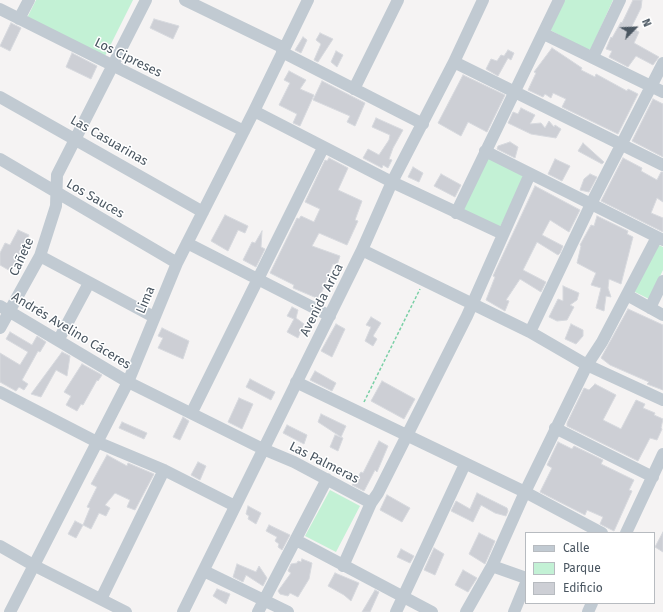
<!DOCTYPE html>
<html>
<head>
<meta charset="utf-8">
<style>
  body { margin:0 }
  #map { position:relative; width:663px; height:612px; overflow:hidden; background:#f5f3f3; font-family:"Fira Sans",sans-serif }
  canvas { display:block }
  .legend { position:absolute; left:525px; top:532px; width:130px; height:72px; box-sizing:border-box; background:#fff; border:1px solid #b7bbc0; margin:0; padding:5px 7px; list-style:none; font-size:12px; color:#4a5661 }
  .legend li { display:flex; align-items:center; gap:8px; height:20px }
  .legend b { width:20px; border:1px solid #b7bbc0 }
  .north { position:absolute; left:615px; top:8px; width:40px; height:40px; -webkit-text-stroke:3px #fff; paint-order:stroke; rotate:66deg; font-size:11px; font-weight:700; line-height:16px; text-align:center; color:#4a5661 }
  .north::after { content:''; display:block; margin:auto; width:14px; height:18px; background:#4a5661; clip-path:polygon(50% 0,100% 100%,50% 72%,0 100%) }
</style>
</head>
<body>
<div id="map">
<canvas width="663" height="612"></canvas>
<ul class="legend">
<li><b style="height:5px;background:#c1cad2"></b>Calle</li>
<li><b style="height:11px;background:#c3f1d5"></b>Parque</li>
<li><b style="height:11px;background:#cdcfd5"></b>Edificio</li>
</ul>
<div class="north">N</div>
</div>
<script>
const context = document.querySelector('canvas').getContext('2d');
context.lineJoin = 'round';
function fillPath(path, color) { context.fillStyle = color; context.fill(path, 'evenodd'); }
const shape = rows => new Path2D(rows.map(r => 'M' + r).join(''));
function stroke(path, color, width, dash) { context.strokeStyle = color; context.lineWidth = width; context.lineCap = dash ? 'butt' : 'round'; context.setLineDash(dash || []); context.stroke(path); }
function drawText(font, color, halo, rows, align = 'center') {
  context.font = font + ' "Fira Sans",sans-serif'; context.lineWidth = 3; context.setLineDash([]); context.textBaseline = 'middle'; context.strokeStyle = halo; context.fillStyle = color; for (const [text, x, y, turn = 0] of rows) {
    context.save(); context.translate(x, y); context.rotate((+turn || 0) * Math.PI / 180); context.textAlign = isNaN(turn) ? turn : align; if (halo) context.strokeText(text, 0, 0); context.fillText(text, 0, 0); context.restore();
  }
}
const green = shape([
  [36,0,133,0,105,56,27,18],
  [564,0,613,0,591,49,587,50,550,30],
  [487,157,525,177,499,229,461,210],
  [650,241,663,247,663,270,649,299,627,288],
  [330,490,360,506,336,552,305,536]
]);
const building = shape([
  [633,0,642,0,641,8,631,28,639,32,634,43,659,57,653,65,636,56,628,67,609,57,612,51,606,49,611,37,612,38,621,22,622,23,633,0],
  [154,19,179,26,173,39,150,28,154,19],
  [11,23,21,28,10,51,0,46,11,23],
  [320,33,333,39,318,62,314,60,321,44,316,40,320,33],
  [303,37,307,40,301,53,295,50,303,37],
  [552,48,582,68,581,70,595,77,596,74,627,91,628,89,638,94,618,134,562,107,566,99,553,93,551,98,545,94,543,97,528,90,536,73,534,72,552,48],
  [508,50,514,53,511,60,508,58,498,76,486,69,491,59,497,61,501,55,504,56,508,50],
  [336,51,343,55,337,67,331,62,336,51],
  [72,53,97,66,91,79,66,67,72,53],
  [289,71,306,80,300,89,314,95,300,126,293,123,297,114,279,105,290,83,284,80,289,71],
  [463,75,505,95,487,132,468,122,461,136,438,123,463,75],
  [322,81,365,103,355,126,347,122,350,116,313,100,322,81],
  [653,99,663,104,663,157,632,141,653,99],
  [521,108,535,115,530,124,541,123,545,128,549,121,554,127,555,125,561,129,556,138,531,134,508,123,513,112,518,114,521,108],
  [376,118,403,130,393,148,389,159,392,160,388,168,383,165,382,168,363,158,368,149,379,155,389,140,390,135,372,127,376,118],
  [510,142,518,147,515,158,497,149,498,146,510,142],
  [583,143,604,162,602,164,578,151,583,143],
  [329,158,348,168,338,190,362,201,355,220,358,221,347,245,319,233,312,246,340,256,337,265,333,264,319,299,293,288,294,285,270,273,297,218,299,219,301,216,314,222,320,209,305,202,325,160,327,161,329,158],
  [623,158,642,168,641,171,657,180,661,172,663,172,663,202,657,198,651,213,663,218,663,232,601,201,623,158],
  [555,159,570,166,562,181,548,174,555,159],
  [413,167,423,173,419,182,408,177,413,167],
  [441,174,461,185,455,197,434,186,441,174],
  [590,174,597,177,589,192,580,190,584,179,590,174],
  [535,186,580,210,569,232,550,220,542,235,563,246,560,253,558,255,537,242,523,270,546,282,541,292,520,279,506,300,509,301,505,311,486,300,495,277,493,276,535,186],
  [225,215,248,226,245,233,238,230,228,251,211,241,225,215],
  [597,216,628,231,627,234,633,237,621,284,609,279,608,288,611,297,606,296,604,311,596,308,601,288,591,285,596,273,577,263,581,246,580,245,591,225,594,226,597,216],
  [18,230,29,235,12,272,0,265,0,253,5,243,10,245,18,230],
  [262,231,261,247,265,249,256,267,243,260,252,242,255,243,262,231],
  [563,286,579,293,577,300,570,305,574,307,567,320,557,321,549,317,558,299,563,301,563,286],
  [292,307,298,310,296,318,304,324,298,338,287,332,294,319,287,316,292,307],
  [628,309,663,325,663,390,647,384,649,382,610,365,601,358,628,309],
  [371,317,381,323,373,336,377,339,373,346,365,341,371,327,366,325,371,317],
  [336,324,345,329,332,357,321,351,336,324],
  [571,324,583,330,583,336,576,344,565,339,571,324],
  [162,328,189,341,183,359,158,348,163,338,158,336,162,328],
  [10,332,32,345,37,336,46,342,40,352,38,351,22,380,28,384,24,390,19,387,16,391,0,382,0,353,20,365,28,352,6,339,10,332],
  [62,352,70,356,67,376,56,370,41,397,31,394,62,352],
  [82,364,102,375,98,381,97,380,83,405,81,404,77,411,66,405,71,396,64,392,82,364],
  [315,371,336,383,332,391,310,380,315,371],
  [250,379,275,392,271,400,246,387,250,379],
  [382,381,415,399,404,419,371,401,382,381],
  [595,384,616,395,603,420,621,429,636,400,645,404,643,408,655,413,654,415,663,419,661,428,662,429,657,440,650,438,638,461,567,426,567,423,584,388,589,390,595,384],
  [239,398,253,404,242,429,228,422,239,398],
  [321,414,346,426,341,437,318,422,321,414],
  [183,417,189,421,180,440,173,437,183,417],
  [122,422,147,433,144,439,119,428,122,422],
  [287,425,307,435,304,444,283,433,287,425],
  [335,435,343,438,338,451,330,447,335,435],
  [379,441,388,446,377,472,375,470,364,491,352,485,361,472,363,473,379,441],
  [558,442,572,449,574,446,603,460,601,464,634,480,629,490,632,491,614,531,600,524,603,517,587,510,585,515,540,492,552,468,547,465,558,442],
  [107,455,127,466,128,463,154,474,135,510,127,507,130,500,115,493,105,505,110,508,106,516,99,513,91,529,83,525,90,508,87,507,97,487,91,484,107,455],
  [198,462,206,466,200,480,191,475,198,462],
  [477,493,507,508,508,511,506,516,495,513,481,505,473,522,451,511,456,501,470,509,477,493],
  [387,495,410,508,402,522,380,510,387,495],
  [248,506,261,513,256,524,248,519,249,516,246,514,248,506],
  [75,521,83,525,76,538,68,534,75,521],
  [269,525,290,535,282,550,278,547,279,544,275,541,277,537,266,531,269,525],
  [663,532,663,552,655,547,663,532],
  [479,533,495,541,485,564,469,554,479,533],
  [434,548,444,554,435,575,424,570,434,548],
  [401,549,414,556,410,563,397,557,401,549],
  [302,559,312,563,309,579,301,592,298,597,290,593,288,596,280,594,278,591,291,573,288,571,291,564,297,563,298,561,301,562,302,559],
  [237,564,256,572,259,566,267,578,263,586,246,575,243,582,233,577,237,564],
  [463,570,477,578,468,592,455,585,463,570],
  [335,573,359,583,351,601,344,595,328,586,335,573],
  [217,589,230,594,226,604,213,596,217,589],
  [375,590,379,592,370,612,362,612,375,590]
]);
const path = shape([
  [364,402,420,289]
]);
const minor = shape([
  [185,0,284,48],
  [0,9,244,131],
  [19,19,29,0],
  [544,34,663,92],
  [282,52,423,124],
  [593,57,620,0],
  [454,62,663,165],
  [354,89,398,0],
  [0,97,203,212],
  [254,111,392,182,503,234],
  [485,151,663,240],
  [0,159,177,263],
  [456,213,559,0],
  [187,243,330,316],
  [362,250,530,332,587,365,663,400],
  [40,256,154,317],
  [627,295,663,315],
  [0,306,128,382,263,449,294,462,371,503],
  [650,308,663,281],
  [0,328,40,256,56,206,57,175,146,0],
  [530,332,591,204,663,63],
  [59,339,89,283],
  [296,382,525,492,602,533],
  [0,392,97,442,164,470,235,506],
  [192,412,323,148],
  [555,428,653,477],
  [626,533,663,454],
  [296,540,432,612],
  [0,546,35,566,126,612],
  [343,566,371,503,378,493,467,316,530,174],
  [492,566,526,578],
  [204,571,288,612],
  [101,599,164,470],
  [10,612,128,382,177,263,254,111,308,0],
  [183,612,362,250,392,182,454,62,483,0],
  [258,612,327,479],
  [396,612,465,464],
  [466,612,492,566,525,492,587,365,602,342,657,237],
  [514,612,526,583],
  [588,612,592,603]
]);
const streetNames = [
  ["Los Cipreses",128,58,26],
  ["Las Casuarinas",109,141,30],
  ["Los Sauces",95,199,30],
  ["Cañete",22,257,-65],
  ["Lima",146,300,-67],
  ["Avenida Arica",322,300,-63],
  ["Andrés Avelino Cáceres",71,331,31],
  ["Las Palmeras",324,463,27]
];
fillPath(green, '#c3f1d5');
fillPath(building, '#cdcfd5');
stroke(building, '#d7d9de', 1);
stroke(path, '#7ad0a6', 1.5, [3, 2]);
stroke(minor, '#c1cad2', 12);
drawText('13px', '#4a5661', '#fff', streetNames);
</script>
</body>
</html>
